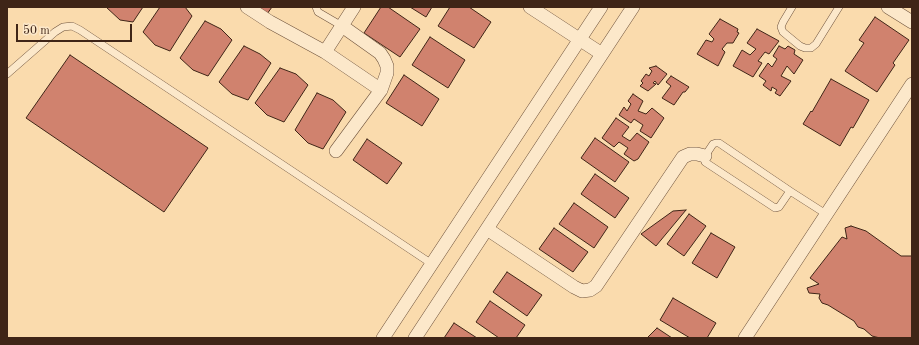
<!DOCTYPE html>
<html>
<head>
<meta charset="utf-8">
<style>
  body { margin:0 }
  #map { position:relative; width:919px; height:345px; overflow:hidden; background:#fadbad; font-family:"Old Standard TT",serif }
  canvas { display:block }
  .frame { position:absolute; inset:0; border:8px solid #3f2517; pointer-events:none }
  .scale { position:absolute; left:16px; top:24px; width:116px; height:18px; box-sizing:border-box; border:2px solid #3f2517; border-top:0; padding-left:5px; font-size:12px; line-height:14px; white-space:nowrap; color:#3f2517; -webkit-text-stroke:3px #fce8ca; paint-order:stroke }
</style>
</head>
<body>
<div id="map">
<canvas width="919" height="345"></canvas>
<div class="frame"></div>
<div class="scale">50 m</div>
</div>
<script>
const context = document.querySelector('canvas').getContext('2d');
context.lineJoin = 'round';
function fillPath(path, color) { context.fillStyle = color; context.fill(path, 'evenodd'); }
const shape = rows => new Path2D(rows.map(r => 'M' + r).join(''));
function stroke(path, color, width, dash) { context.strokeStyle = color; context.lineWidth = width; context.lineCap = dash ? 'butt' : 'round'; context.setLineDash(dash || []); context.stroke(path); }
const building = shape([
  [106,7,143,7,133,22,120,20,106,7],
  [160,7,185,7,192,16,170,51,155,45,143,32,160,7],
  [256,7,272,7,267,14,256,7],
  [381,7,388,7,420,29,400,57,364,33,381,7],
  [410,7,432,7,426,17,410,7],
  [450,7,469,7,491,22,474,48,438,26,450,7],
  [875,17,909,40,893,63,895,65,877,92,845,71,864,43,859,40,875,17],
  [720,19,738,29,737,32,739,33,733,43,727,43,722,49,725,52,718,66,697,54,706,40,712,42,714,39,709,34,720,19],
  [205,21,221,29,232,40,208,76,193,70,180,58,205,21],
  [757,29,779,41,769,54,765,52,758,61,762,63,753,77,733,66,742,50,750,55,756,49,747,43,757,29],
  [430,37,465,60,448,88,412,65,430,37],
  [244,46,260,54,271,63,248,100,232,94,219,82,244,46],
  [779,46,785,49,788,46,795,50,794,54,803,60,794,74,787,66,781,76,791,81,780,96,775,93,777,90,772,87,771,91,763,85,766,81,759,76,768,63,772,67,777,59,773,56,779,46],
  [70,55,208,148,164,212,26,118,70,55],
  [656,66,667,74,658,85,655,81,653,83,656,84,648,91,640,86,643,83,641,81,646,74,649,76,652,71,649,68,656,66],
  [280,68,296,74,308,85,284,122,267,115,255,103,280,68],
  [404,75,439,99,422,126,386,103,404,75],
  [671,76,689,87,685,92,683,92,674,105,662,98,671,86,666,82,671,76],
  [831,79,869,100,853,128,851,127,840,146,803,124,811,111,812,112,831,79],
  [317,93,333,100,346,112,323,149,308,143,295,130,317,93],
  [633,94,643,101,638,111,646,114,652,108,664,118,651,138,640,131,643,125,634,119,631,123,619,115,624,107,627,111,631,104,628,101,633,94],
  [616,118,629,127,622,136,630,141,637,133,649,142,638,159,634,161,624,154,628,148,619,142,614,147,602,138,616,118],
  [595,138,629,162,615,182,581,158,595,138],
  [367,139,402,163,387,184,353,160,367,139],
  [595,174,629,198,615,218,581,194,595,174],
  [574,203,608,227,594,248,559,224,574,203],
  [686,210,656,246,641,234,673,211,686,210],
  [689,214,706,226,684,256,667,244,689,214],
  [851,226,866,231,901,256,912,256,912,338,880,338,872,336,864,329,858,327,854,321,828,305,822,303,819,298,820,294,809,293,807,288,819,284,810,278,842,237,847,239,845,228,851,226],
  [554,228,588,252,573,272,539,249,554,228],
  [711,233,735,247,717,278,692,263,711,233],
  [507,272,542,295,527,316,493,292,507,272],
  [673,298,716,323,707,338,690,338,660,320,673,298],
  [490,301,525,325,516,338,499,338,476,322,490,301],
  [454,323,477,338,444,338,454,323],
  [657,328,672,338,647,338,657,328]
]);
const lane = shape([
  [316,7,318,12,342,26],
  [792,7,783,22,781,27,783,32,800,46,805,48,811,48,816,44,839,7],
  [7,74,55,32,63,27,72,26,80,30,432,264],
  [790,191,779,207,775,208,705,162,704,158,705,156,713,144,716,143,719,143,790,191,826,214]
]);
const street = shape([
  [247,7,270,22,325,52,381,90],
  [530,7,602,54],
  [888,7,912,22],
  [325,52,354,7],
  [336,151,381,90,387,73,387,66,384,59,380,53,342,26],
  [487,229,574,287,582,291,590,290,596,286,683,157,690,154,697,154,705,156],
  [383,338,601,7],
  [415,338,633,7],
  [745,338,912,84]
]);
fillPath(building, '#d0826e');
stroke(building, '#3f2517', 1);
stroke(lane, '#6e523c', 8);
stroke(street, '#6e523c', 14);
stroke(lane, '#fce8ca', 7);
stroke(street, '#fce8ca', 13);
</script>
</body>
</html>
